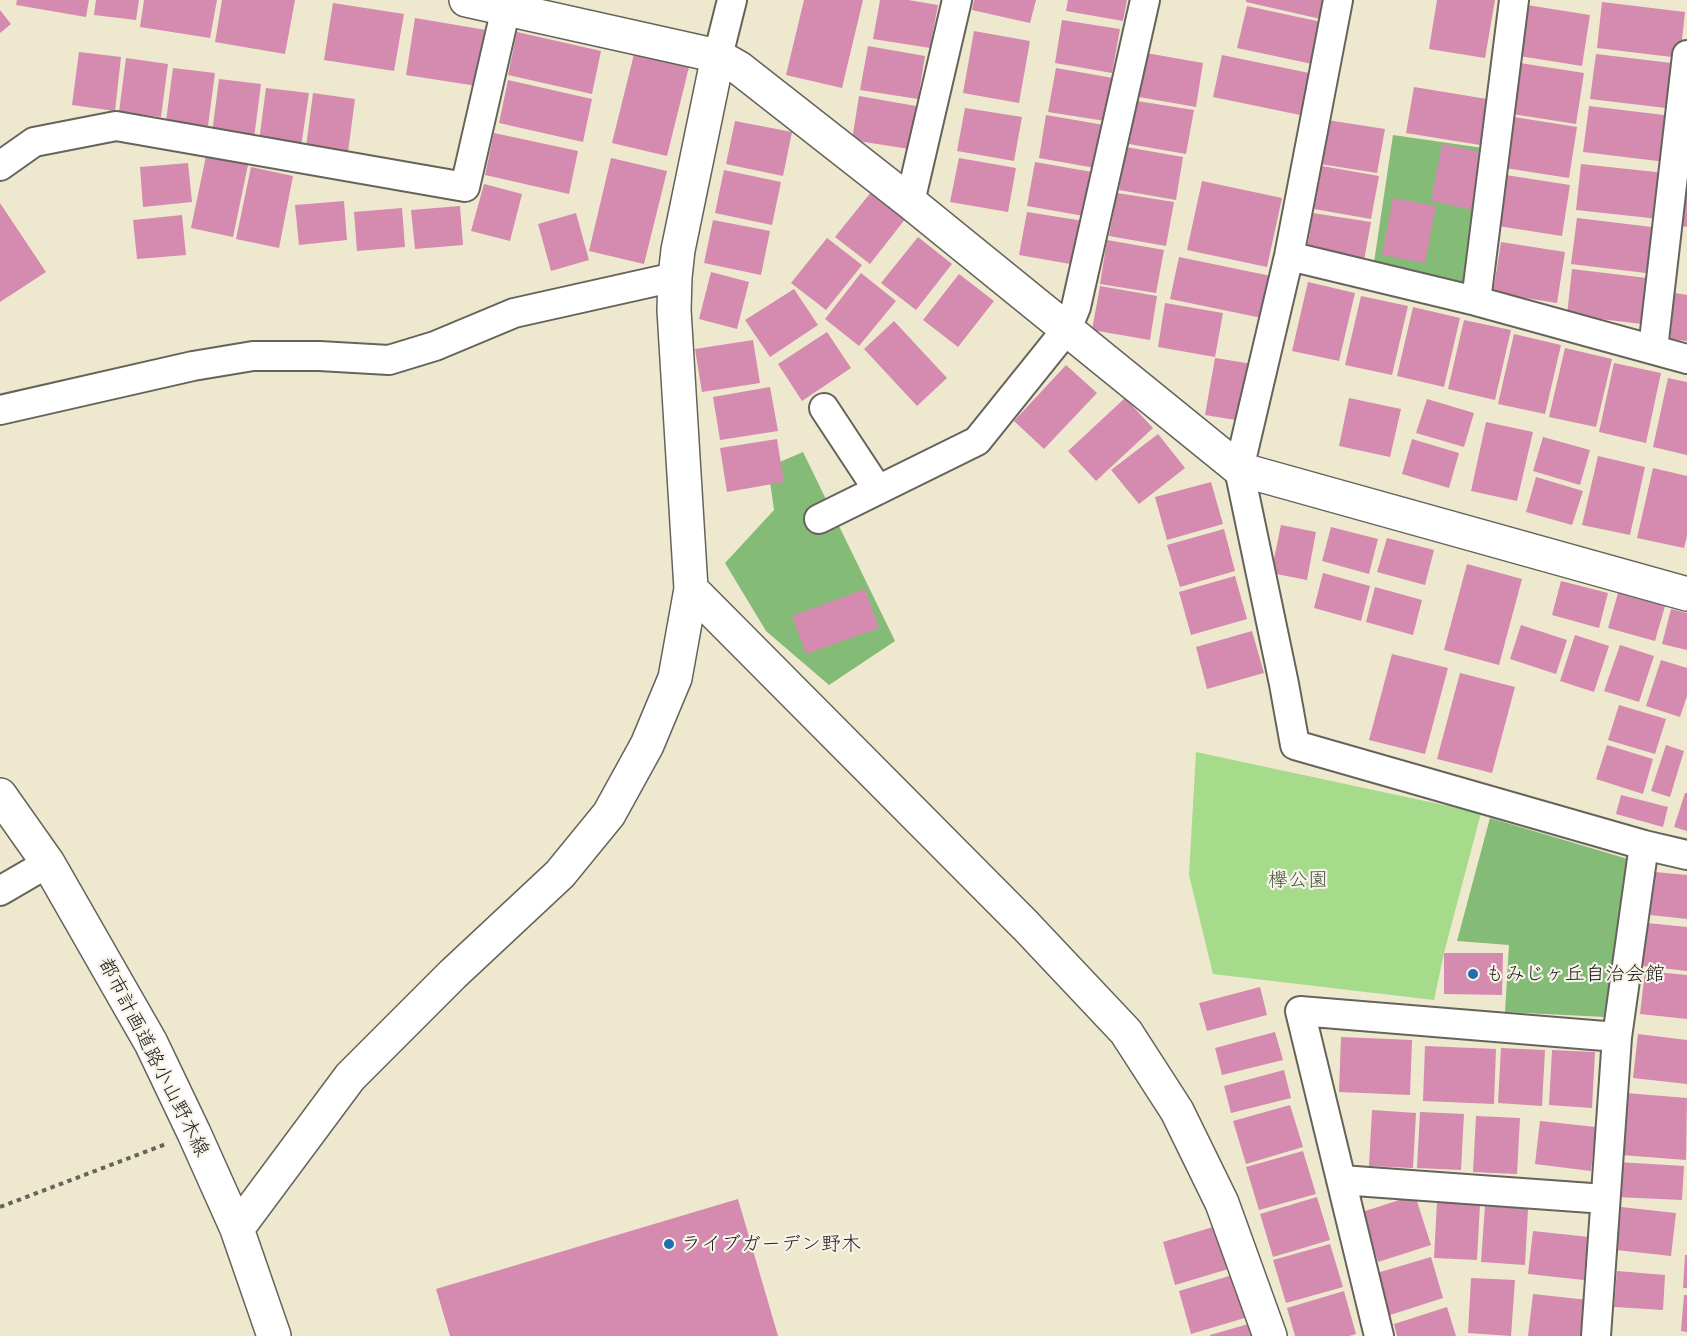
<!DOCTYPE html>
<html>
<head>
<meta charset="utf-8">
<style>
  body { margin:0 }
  canvas { display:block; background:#eee8cf }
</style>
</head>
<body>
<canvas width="1687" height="1336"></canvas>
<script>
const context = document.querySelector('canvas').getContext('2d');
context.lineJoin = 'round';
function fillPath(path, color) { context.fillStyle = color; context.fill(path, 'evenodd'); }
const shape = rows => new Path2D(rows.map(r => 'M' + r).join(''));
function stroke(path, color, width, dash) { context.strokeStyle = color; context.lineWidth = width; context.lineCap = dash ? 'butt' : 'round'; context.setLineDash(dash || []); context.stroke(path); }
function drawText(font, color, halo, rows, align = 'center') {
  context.font = font + ' Mali,"Klee One",sans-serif'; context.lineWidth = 4.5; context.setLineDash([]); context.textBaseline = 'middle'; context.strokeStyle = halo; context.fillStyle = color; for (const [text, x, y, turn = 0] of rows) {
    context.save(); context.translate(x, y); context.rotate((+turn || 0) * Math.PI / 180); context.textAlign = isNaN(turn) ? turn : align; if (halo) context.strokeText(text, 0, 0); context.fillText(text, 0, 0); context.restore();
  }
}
const green = shape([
  [1196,752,1481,813,1444,953,1434,1000,1213,974,1189,875]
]);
const forest = shape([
  [1393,135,1490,149,1470,283,1373,269],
  [803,452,895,641,829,685,766,631,725,563,774,510,768,467],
  [1490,818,1628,859,1605,1017,1505,1012,1509,945,1457,941]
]);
const building = shape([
  [17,0,89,0,86,17,16,5],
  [96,0,139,0,136,20,94,15],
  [144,0,217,0,210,38,140,27],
  [222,0,295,0,285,54,215,42],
  [804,0,863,0,842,88,786,75],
  [880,0,908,0,938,5,930,48,873,39],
  [974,0,1036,0,1030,23,972,10],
  [1068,0,1127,0,1123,21,1066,11],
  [1246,0,1330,0,1325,20,1246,2],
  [1437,0,1495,0,1485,58,1429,49],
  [1602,2,1685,12,1680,58,1597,48],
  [333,3,404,14,394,71,324,60],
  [1527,5,1590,15,1582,66,1519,56],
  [1247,6,1326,23,1317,65,1237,48],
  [0,10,11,24,0,33],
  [415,18,486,30,477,86,406,75],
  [1062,20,1120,29,1112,73,1055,63],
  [974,31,1030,41,1019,103,963,93],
  [517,32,601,51,592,94,508,75],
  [868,46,925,56,918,99,860,90],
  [635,50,690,63,667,156,612,143],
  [79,52,121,57,115,111,72,105],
  [1146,53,1203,63,1196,107,1139,97],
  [1596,54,1680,64,1674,109,1590,99],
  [1222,55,1314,74,1305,116,1213,97],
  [126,58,168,64,161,117,119,112],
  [1520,63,1584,73,1576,124,1512,114],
  [173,68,215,73,208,126,166,121],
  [1056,68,1113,78,1105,121,1048,112],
  [219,79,261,84,254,138,212,133],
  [508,80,592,99,583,142,499,123],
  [1414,87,1487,99,1480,145,1406,133],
  [266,88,309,93,301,147,259,141],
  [313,93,355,99,348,152,306,147],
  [859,96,916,106,909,149,852,140],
  [1137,101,1194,110,1186,154,1129,144],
  [1589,106,1672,116,1666,162,1583,152],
  [965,108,1022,117,1014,161,957,151],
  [1046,115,1104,125,1095,168,1039,158],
  [1514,117,1577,127,1569,178,1505,168],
  [1327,120,1385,129,1377,173,1320,164],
  [735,121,792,132,783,176,726,164],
  [494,133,578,151,569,194,485,175],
  [1442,144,1486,153,1474,210,1431,201],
  [1126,147,1183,157,1176,200,1119,190],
  [206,156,248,165,233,237,191,228],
  [611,158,667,171,644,264,589,251],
  [959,158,1016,168,1008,212,950,202],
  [1035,162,1092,172,1084,216,1027,206],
  [188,163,192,202,143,207,140,167],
  [1581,164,1665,173,1659,219,1576,210],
  [1322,166,1379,176,1371,219,1314,209],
  [251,167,293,176,279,248,236,239],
  [724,170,781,182,772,225,715,213],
  [1506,175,1570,185,1562,236,1498,226],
  [1202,181,1282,198,1267,267,1187,250],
  [484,184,522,194,510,241,471,231],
  [1686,189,1687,189,1687,227,1681,226],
  [872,191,906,218,870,264,835,237],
  [1117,193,1174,202,1166,246,1109,236],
  [1393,198,1436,206,1425,263,1382,255],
  [344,201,347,240,299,245,295,205],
  [0,203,46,272,0,302],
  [460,206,463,245,415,249,411,210],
  [402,208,405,247,357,251,354,212],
  [1027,212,1084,221,1076,265,1019,255],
  [576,213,589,260,551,271,538,224],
  [1313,213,1371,222,1363,266,1306,256],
  [182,215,186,255,137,259,133,220],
  [1577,218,1660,228,1654,274,1571,264],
  [713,220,770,231,761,275,704,263],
  [918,237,952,264,916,310,881,283],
  [827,238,862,265,826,310,791,283],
  [1107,240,1164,250,1156,293,1100,284],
  [1501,242,1565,252,1557,303,1493,293],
  [1179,257,1271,276,1262,318,1170,299],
  [1572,269,1655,279,1650,325,1567,315],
  [711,272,749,282,737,329,699,319],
  [861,273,896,301,859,346,825,319],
  [959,274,994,301,958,347,923,320],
  [1308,282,1355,293,1339,361,1292,351],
  [1100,286,1157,296,1150,340,1092,330],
  [794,289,818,325,770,357,745,320],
  [1675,293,1687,295,1687,341,1670,339],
  [1361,296,1408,306,1392,375,1345,365],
  [1165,303,1223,313,1215,357,1158,347],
  [1413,307,1460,318,1444,387,1397,376],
  [1464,320,1511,330,1495,400,1448,389],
  [894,321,947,378,917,406,864,349],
  [827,332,851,368,802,401,778,364],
  [1514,334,1561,345,1545,414,1498,404],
  [753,340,760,383,702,392,695,349],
  [1565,348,1612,359,1596,427,1549,417],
  [1215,358,1259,365,1248,422,1205,415],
  [1614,363,1661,373,1646,443,1599,432],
  [1066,365,1097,393,1044,449,1014,421],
  [1668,378,1687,382,1687,455,1653,447],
  [770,387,778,431,720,440,713,397],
  [1125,398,1153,428,1096,481,1068,451],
  [1349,398,1401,409,1390,457,1339,446],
  [1427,399,1474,413,1464,447,1416,433],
  [1486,422,1533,432,1517,501,1471,491],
  [1158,434,1185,468,1139,504,1111,470],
  [1543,437,1590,450,1580,485,1533,471],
  [777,439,784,482,727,492,720,448],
  [1412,439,1459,453,1449,488,1402,474],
  [1598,456,1645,467,1630,535,1582,525],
  [1653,468,1687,476,1687,536,1684,548,1637,538],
  [1536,477,1583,491,1572,525,1526,512],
  [1211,482,1223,524,1167,540,1155,497],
  [1281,525,1316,532,1307,580,1271,573],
  [1331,527,1378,539,1369,574,1322,561],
  [1224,529,1235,571,1180,587,1167,545],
  [1387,538,1434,550,1425,585,1377,572],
  [1467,564,1522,579,1499,665,1444,650],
  [1323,573,1370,586,1361,621,1314,608],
  [1235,576,1247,619,1191,635,1179,592],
  [1561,581,1608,593,1599,628,1552,615],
  [1375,587,1422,600,1413,635,1366,622],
  [865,589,879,628,806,654,792,616],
  [1618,593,1665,606,1655,641,1608,628],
  [1671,609,1687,613,1687,650,1662,644],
  [1521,625,1567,640,1556,674,1510,659],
  [1252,631,1264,673,1207,689,1196,647],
  [1575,635,1609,646,1594,692,1560,681],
  [1620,645,1654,656,1639,702,1604,691],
  [1392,654,1448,668,1425,754,1369,740],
  [1661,660,1687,668,1687,696,1680,717,1646,706],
  [1460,673,1515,687,1492,773,1437,759],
  [1619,705,1666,719,1655,754,1608,740],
  [1607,745,1653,759,1643,794,1596,779],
  [1666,745,1684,751,1670,797,1651,791],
  [1685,793,1687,793,1687,831,1674,827],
  [1621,795,1668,807,1663,827,1616,814],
  [1655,872,1687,875,1687,919,1650,915],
  [1647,923,1687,927,1687,971,1642,966],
  [1444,953,1503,953,1502,995,1444,994],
  [1645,971,1687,975,1687,1019,1640,1014],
  [1260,987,1267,1015,1207,1031,1199,1003],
  [1275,1032,1283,1060,1222,1075,1215,1048],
  [1638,1034,1687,1040,1687,1084,1633,1078],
  [1341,1037,1412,1040,1410,1095,1339,1092],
  [1425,1046,1496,1049,1494,1104,1423,1101],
  [1501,1048,1545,1050,1542,1106,1498,1103],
  [1552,1050,1595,1052,1592,1108,1549,1105],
  [1284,1070,1291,1098,1231,1113,1224,1086],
  [1626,1093,1687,1098,1686,1160,1621,1155],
  [1290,1105,1303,1147,1246,1164,1233,1121],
  [1372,1110,1416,1113,1413,1168,1369,1166],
  [1420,1112,1464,1114,1461,1170,1417,1168],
  [1476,1116,1520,1118,1517,1174,1473,1172],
  [1540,1121,1596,1127,1591,1171,1535,1164],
  [1303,1151,1316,1194,1259,1210,1246,1167],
  [1617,1162,1684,1166,1682,1200,1615,1197],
  [1415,1195,1431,1245,1378,1262,1362,1212],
  [1317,1197,1330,1240,1273,1257,1260,1214],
  [738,1199,778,1336,450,1336,436,1289],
  [1437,1202,1480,1204,1477,1260,1434,1258],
  [1485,1206,1528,1209,1525,1265,1481,1262],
  [1621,1207,1676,1213,1671,1256,1616,1250],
  [1220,1225,1232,1268,1175,1285,1163,1242],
  [1533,1231,1589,1237,1584,1280,1528,1274],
  [1330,1244,1343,1287,1286,1303,1273,1260],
  [1685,1255,1687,1255,1687,1288,1683,1288],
  [1431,1257,1443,1298,1390,1315,1377,1273],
  [1617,1271,1665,1275,1663,1310,1614,1307],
  [1236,1274,1248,1317,1191,1334,1179,1291],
  [1471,1278,1515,1280,1511,1336,1468,1333],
  [1344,1291,1356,1334,1349,1336,1295,1336,1287,1308],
  [1533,1294,1588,1300,1584,1336,1528,1336],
  [1684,1295,1687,1295,1687,1332,1681,1331],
  [1447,1307,1456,1336,1397,1336,1394,1324],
  [1252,1323,1256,1336,1210,1336,1210,1335]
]);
const path = shape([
  [0,1207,166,1144]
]);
const minor = shape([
  [1338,0,1289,256,1239,469,1284,684,1295,745,1644,845,1687,855],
  [718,56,732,0],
  [0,166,34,142,116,126,465,187,506,8],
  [910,202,957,0],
  [1289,256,1476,301,1687,359],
  [1476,301,1514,0],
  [1653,349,1687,55],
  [824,408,878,490],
  [0,410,193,366,253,356,319,356,389,360,435,346,514,313,675,277],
  [819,519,977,441,1067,329,1076,307,1145,0],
  [0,891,48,863],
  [1341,1180,1605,1199],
  [1379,1336,1300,1011,1617,1037],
  [1596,1336,1617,1037,1644,845]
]);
const tertiary = shape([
  [466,0,718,56,739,68,910,202,1239,469,1687,594],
  [691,589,1026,926,1126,1032,1177,1111,1222,1203,1270,1336],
  [0,795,48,863,151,1043,194,1133,237,1229,274,1336],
  [237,1229,350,1077,453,974,560,874,609,814,647,745,675,678,691,589,674,310,675,277,678,250,718,56]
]);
const markers = [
  [1473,974,6,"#1f6fb2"],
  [669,1244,6,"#1f6fb2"]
];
const parkNames = [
  ["欅公園",1298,880]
];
const poiNames = [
  ["もみじヶ丘自治会館",1485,974],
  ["ライブガーデン野木",681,1244]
];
const streetNames = [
  ["都市計画道路小山野木線",154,1057,63]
];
fillPath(green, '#a6db8b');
fillPath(forest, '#84bb77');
fillPath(building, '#d48baf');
stroke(minor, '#66635b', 32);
stroke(tertiary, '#66635b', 36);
stroke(path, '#66635b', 4, [4.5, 4.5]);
stroke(minor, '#fff', 28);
stroke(tertiary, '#fff', 33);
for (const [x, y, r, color] of markers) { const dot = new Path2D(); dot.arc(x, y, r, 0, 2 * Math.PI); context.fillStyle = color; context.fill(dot); stroke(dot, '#f7f3e8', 2); }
drawText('20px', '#45553d', '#f7f3e8', parkNames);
drawText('20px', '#1c1c1c', '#f7f3e8', poiNames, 'left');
drawText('20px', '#1c1c1c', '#f7f3e8', streetNames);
</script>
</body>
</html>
